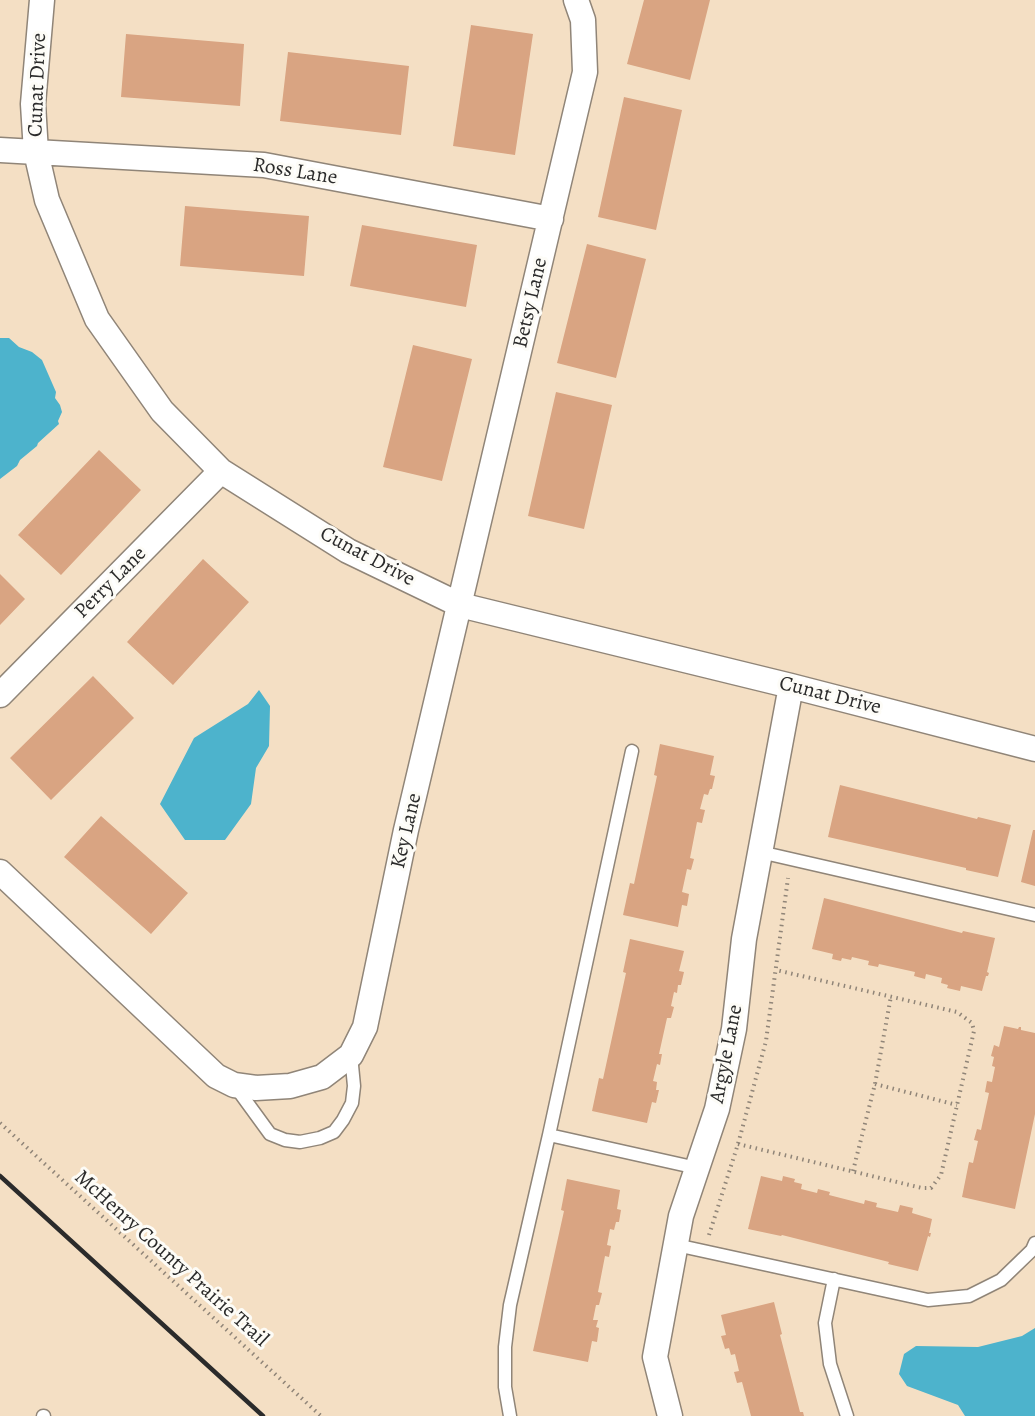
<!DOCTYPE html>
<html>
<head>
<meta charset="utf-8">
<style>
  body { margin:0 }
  canvas { display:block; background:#f4dfc4 }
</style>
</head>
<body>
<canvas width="1035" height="1416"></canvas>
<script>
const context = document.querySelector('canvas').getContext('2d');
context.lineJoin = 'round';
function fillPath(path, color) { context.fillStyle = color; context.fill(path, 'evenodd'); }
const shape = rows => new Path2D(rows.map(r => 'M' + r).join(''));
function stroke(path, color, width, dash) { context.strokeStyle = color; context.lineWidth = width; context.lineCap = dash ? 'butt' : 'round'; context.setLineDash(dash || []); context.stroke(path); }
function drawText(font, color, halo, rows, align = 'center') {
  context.font = font + ' Alegreya,serif'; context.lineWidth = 6; context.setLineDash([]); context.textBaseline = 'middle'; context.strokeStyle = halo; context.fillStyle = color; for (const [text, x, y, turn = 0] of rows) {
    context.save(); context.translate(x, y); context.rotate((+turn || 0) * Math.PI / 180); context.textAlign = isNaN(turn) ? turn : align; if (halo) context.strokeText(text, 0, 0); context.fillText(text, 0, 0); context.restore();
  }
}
const water = shape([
  [0,338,9,338,19,347,32,352,42,360,56,392,55,398,60,405,62,412,58,421,59,424,38,443,37,446,20,460,17,466,0,479],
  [259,690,270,706,269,746,256,768,251,804,225,840,185,840,160,804,194,738,248,704],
  [1035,1328,1035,1416,965,1416,958,1405,907,1386,899,1374,904,1354,916,1346,978,1347,1022,1336]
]);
const building = shape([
  [644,0,710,0,690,80,627,64],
  [471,25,533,34,515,155,453,146],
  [126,34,244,44,240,106,121,97],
  [288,52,409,66,401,135,280,121],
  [624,97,682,110,656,230,598,217],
  [185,206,309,216,304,276,180,266],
  [362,225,477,245,466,307,350,286],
  [587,244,646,259,616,378,557,363],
  [413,345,472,359,442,481,383,467],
  [556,392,612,405,584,529,528,516],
  [99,450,141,490,61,575,18,535],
  [203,559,249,602,173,685,127,642],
  [0,574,25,599,0,625],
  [93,676,134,718,51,800,10,758],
  [660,744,714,756,710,775,715,776,712,789,710,789,708,795,704,794,700,809,705,810,702,823,697,822,690,858,694,859,691,870,687,869,682,892,689,894,687,906,682,905,678,927,623,915,630,883,634,884,657,776,654,775],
  [840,785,977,819,978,817,1011,825,998,877,966,870,966,868,828,837],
  [101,816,188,893,151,934,64,857],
  [1033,830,1035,830,1035,886,1021,882],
  [824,898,962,933,963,931,995,938,987,972,989,973,988,976,986,976,982,991,961,986,960,991,947,988,948,985,941,983,942,978,926,974,925,979,914,976,915,972,879,964,878,967,868,965,869,961,852,957,851,960,842,958,841,961,832,959,833,954,812,949],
  [630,939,684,951,679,971,684,972,681,985,678,985,677,993,674,992,671,1006,674,1007,671,1018,667,1018,659,1054,662,1054,660,1065,657,1064,653,1081,657,1082,656,1090,659,1090,656,1103,652,1102,647,1123,592,1111,599,1078,603,1079,626,973,623,972],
  [1004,1026,1018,1029,1019,1027,1021,1027,1021,1030,1035,1033,1035,1114,1015,1209,962,1197,969,1162,973,1163,978,1141,974,1140,977,1129,981,1130,989,1093,985,1092,987,1081,992,1082,995,1067,992,1066,994,1057,991,1056,994,1045,999,1047],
  [761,1176,782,1181,783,1176,795,1179,794,1182,802,1184,801,1189,817,1193,818,1189,830,1192,829,1195,864,1204,865,1200,877,1203,876,1207,898,1212,900,1205,913,1208,912,1213,932,1219,929,1233,931,1233,930,1237,928,1236,918,1271,888,1264,889,1262,782,1235,781,1236,748,1229],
  [567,1179,620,1190,617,1209,621,1210,619,1222,616,1222,614,1230,610,1229,607,1245,611,1246,609,1257,605,1256,598,1292,602,1293,599,1305,596,1305,593,1320,598,1320,596,1327,599,1328,597,1342,592,1341,588,1362,533,1351,564,1211,561,1210],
  [774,1302,782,1334,780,1335,800,1412,803,1412,804,1416,751,1416,742,1382,737,1383,734,1372,739,1371,735,1354,731,1355,729,1348,725,1349,721,1336,726,1335,721,1315]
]);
const path = shape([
  [875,1084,957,1105],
  [0,1123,321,1416],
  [738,1144,922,1188,931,1188,941,1175,974,1031,972,1023,957,1012,776,970],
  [853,1171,875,1084,891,996],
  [709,1235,738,1144,766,1041,788,878]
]);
const service = shape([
  [632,751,549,1135,697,1168],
  [760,852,1035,915],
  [235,1086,270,1134,285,1140,300,1142,320,1138,334,1132,343,1120,352,1103,354,1086,351,1055],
  [676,1245,928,1300,969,1296,1001,1280,1032,1250,1035,1243],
  [834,1279,825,1323,830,1364,847,1416],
  [43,1416,44,1416],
  [510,1416,505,1387,505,1347,510,1305,549,1135]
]);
const minor = shape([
  [42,0,33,104,36,152,47,200,97,319,162,411,221,471,348,551,460,605,791,686,1035,749],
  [0,150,264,165,551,219],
  [0,695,221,471],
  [0,872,216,1076,234,1085,256,1088,290,1086,322,1077,351,1055,365,1027,406,830,585,72,583,20,576,0],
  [670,1416,655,1357,681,1216,717,1109,734,1029,744,939,791,686]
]);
const rail = shape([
  [0,1176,263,1416]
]);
const streetNames = [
  ["Cunat Drive",38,85,-88],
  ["Ross Lane",295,172,9],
  ["Betsy Lane",531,303,-77],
  ["Cunat Drive",367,557,28],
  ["Perry Lane",111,583,-45],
  ["Cunat Drive",830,696,14],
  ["Key Lane",407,831,-77],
  ["Argyle Lane",727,1054,-79],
  ["McHenry County Prairie Trail",171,1259,42]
];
fillPath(water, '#4db3cc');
fillPath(building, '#d9a482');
stroke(service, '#908578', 15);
stroke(minor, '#908578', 27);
stroke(path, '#908578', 4, [1.5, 4.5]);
stroke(service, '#fff', 12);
stroke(minor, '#fff', 24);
stroke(rail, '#2b2b2b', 4.5);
drawText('21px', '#2b2b2b', '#fdfcf7', streetNames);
</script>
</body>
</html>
